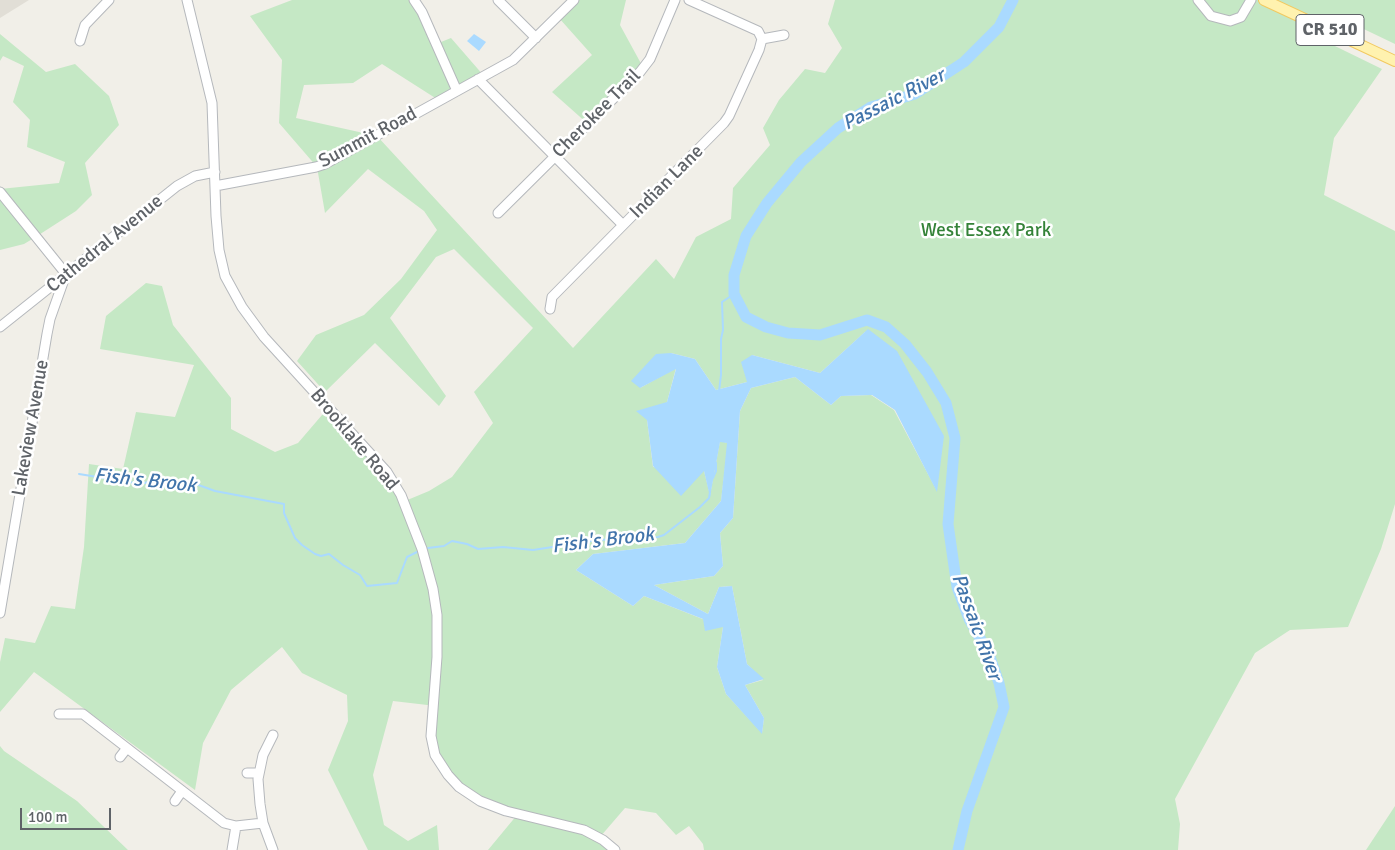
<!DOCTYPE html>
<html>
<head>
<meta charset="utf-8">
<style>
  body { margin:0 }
  #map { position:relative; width:1395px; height:850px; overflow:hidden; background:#f1efe8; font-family:Signika,sans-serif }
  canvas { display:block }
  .scale { position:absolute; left:20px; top:808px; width:91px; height:22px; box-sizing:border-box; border:2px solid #5f6368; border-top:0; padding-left:6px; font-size:15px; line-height:18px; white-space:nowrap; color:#5f6368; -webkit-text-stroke:4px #fff; paint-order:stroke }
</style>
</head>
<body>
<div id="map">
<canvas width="1395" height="850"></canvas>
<div class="scale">100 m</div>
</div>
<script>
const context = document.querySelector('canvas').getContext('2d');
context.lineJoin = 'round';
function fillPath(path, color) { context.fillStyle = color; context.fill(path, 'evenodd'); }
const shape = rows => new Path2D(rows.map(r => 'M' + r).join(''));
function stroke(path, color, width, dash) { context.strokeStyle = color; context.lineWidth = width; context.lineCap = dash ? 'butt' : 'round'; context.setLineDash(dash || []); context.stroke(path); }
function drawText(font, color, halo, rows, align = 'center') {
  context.font = font + ' Signika,sans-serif'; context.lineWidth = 5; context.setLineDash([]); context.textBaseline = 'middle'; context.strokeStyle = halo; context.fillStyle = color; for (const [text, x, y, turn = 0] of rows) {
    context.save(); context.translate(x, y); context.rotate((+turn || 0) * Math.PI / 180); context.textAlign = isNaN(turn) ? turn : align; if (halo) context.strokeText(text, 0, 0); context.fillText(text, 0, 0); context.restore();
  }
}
const education = shape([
  [0,0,29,0,0,18]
]);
const green = shape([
  [292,0,414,0,436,44,451,38,484,76,440,101,382,64,353,83,304,85,296,118,377,136,573,348,656,259,674,279,696,237,731,219,733,188,770,145,763,128,779,100,805,69,825,73,842,48,828,24,835,0,1395,0,1395,44,1347,21,1345,24,1301,23,1298,28,1382,69,1334,138,1324,195,1395,231,1395,504,1381,549,1348,627,1290,630,1255,653,1175,799,1180,824,1178,850,704,850,703,844,689,826,676,835,656,813,625,808,600,837,611,850,488,850,517,815,472,796,443,768,433,748,436,706,393,701,373,775,384,825,408,841,437,825,439,850,368,850,328,770,348,721,347,695,302,673,282,647,231,690,203,743,195,790,34,672,0,712,0,662,5,638,35,643,51,606,75,609,84,547,89,464,123,469,136,412,175,417,194,365,100,349,106,316,146,283,162,286,173,325,231,398,231,429,275,452,298,443,328,408,386,472,405,501,429,491,452,477,493,423,474,392,533,328,454,249,436,257,390,318,446,396,439,406,375,343,325,392,297,361,316,335,364,315,401,279,437,230,424,211,368,169,325,213,317,167,279,123,282,60,250,16],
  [865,332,937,491,894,410,871,395,841,396,831,405,795,377,751,388,740,411,733,518,720,533,723,566,714,576,654,585,708,614,719,587,732,586,747,664,763,680,745,685,764,718,762,733,726,694,717,667,723,627,644,596,633,606,576,570,593,554,685,543,721,501,728,443,720,441,710,495,704,471,653,467,647,420,667,402,676,368,640,388,671,353,695,359,716,390,747,382,752,355,820,373],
  [573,0,626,0,620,25,644,69,588,124,552,92,592,55,559,18],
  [0,34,46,72,75,64,109,96,119,125,85,163,92,195,76,211,34,238,24,244,0,250,0,189,59,183,65,162,27,147,30,120,13,102,24,66,3,56,0,61],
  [0,746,4,751,77,801,128,850,0,850],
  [1395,806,1395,850,1366,850]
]);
const water = shape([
  [474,34,486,42,479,51,467,41],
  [868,329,897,351,944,436,937,492,895,410,872,395,841,396,831,405,795,377,751,388,740,411,733,518,720,533,723,566,714,576,654,585,708,614,719,587,732,586,747,664,764,679,745,685,764,718,762,734,726,694,717,667,723,627,705,631,703,619,644,596,633,606,576,570,593,554,685,543,721,501,727,443,720,442,710,497,704,471,681,496,653,466,647,420,636,411,667,402,676,369,640,388,631,381,656,354,671,353,695,359,716,390,747,382,741,362,752,355,820,373]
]);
const stream = shape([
  [719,391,721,375,721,339,723,330,722,302,734,294],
  [79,474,135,483,145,483,155,479,193,483,215,491,284,504,284,513,295,538,302,545,315,554,321,556,329,554,343,565,360,575,367,586,397,583,407,557,417,552],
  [713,478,716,471,716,463],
  [428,548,444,546,452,541,467,544,478,549,503,547,533,550,598,540,658,537,664,535,700,507,709,498,710,492]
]);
const river = shape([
  [958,850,967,811,1004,707,999,683,989,654,969,619,957,587,948,524,955,438,946,403,927,372,905,344,886,327,867,320,820,335,788,333,766,327,746,317,734,294,734,275,746,236,767,203,801,162,838,128,871,107,915,94,964,62,999,27,1013,0]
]);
const minor = shape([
  [187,0,212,103,216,216,219,250,225,276,242,307,264,337,387,472,401,495,422,549,433,589,437,615,437,657,431,736,435,755,448,775,459,787,480,801,506,811,584,830,603,840,615,850],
  [414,0,422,12,457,91],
  [498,0,536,38],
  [1198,0,1211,16,1230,21,1241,17,1251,0],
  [762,39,784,35],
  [80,41,85,25,109,0],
  [478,79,623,225],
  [215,186,316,167,325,164,513,60,574,0],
  [0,192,66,274,50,319,47,334,0,613],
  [498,213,640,72,650,59,675,0],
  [550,309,552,297,724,123,729,116,759,50,762,39,758,31,689,0],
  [0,327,177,186,195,176,215,172],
  [59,714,83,714,224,823,236,826,263,823],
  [273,735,263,755,258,779,260,804,263,823,273,850],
  [120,757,127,748],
  [247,773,259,773],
  [175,801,182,791],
  [232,850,236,826]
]);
const major = shape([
  [1264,0,1395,61]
]);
const shields = [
  [1330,30,68]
];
const shieldNames = [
  ["CR 510",1330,30]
];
const streetNames = [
  ["Cherokee Trail",597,114,-45],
  ["Summit Road",368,138,-28],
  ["Indian Lane",667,182,-45],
  ["Cathedral Avenue",105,244,-39],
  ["Lakeview Avenue",31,428,-80],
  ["Brooklake Road",354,440,50]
];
const parkNames = [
  ["West Essex Park",986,231]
];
const waterNames = [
  ["Passaic River",894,100,-27],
  ["Fish's Brook",145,481,6],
  ["Fish's Brook",603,541,-7],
  ["Passaic River",976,627,70]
];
fillPath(education, '#e1ded6');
fillPath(green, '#c5e8c5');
fillPath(water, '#aadaff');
stroke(stream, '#aadaff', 2);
stroke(river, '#aadaff', 11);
stroke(minor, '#b5b8bc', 11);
stroke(major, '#f2c960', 12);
stroke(minor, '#fff', 9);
stroke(major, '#fff2af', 10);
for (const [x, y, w] of shields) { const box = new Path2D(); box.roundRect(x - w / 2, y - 15.5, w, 31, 4); context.fillStyle = '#fff'; context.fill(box); stroke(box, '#5f6368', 1); }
drawText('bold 18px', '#5f6368', null, shieldNames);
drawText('19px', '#5f6368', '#fff', streetNames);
drawText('19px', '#348238', '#fff', parkNames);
drawText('italic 20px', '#4174aa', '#fff', waterNames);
</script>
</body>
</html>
